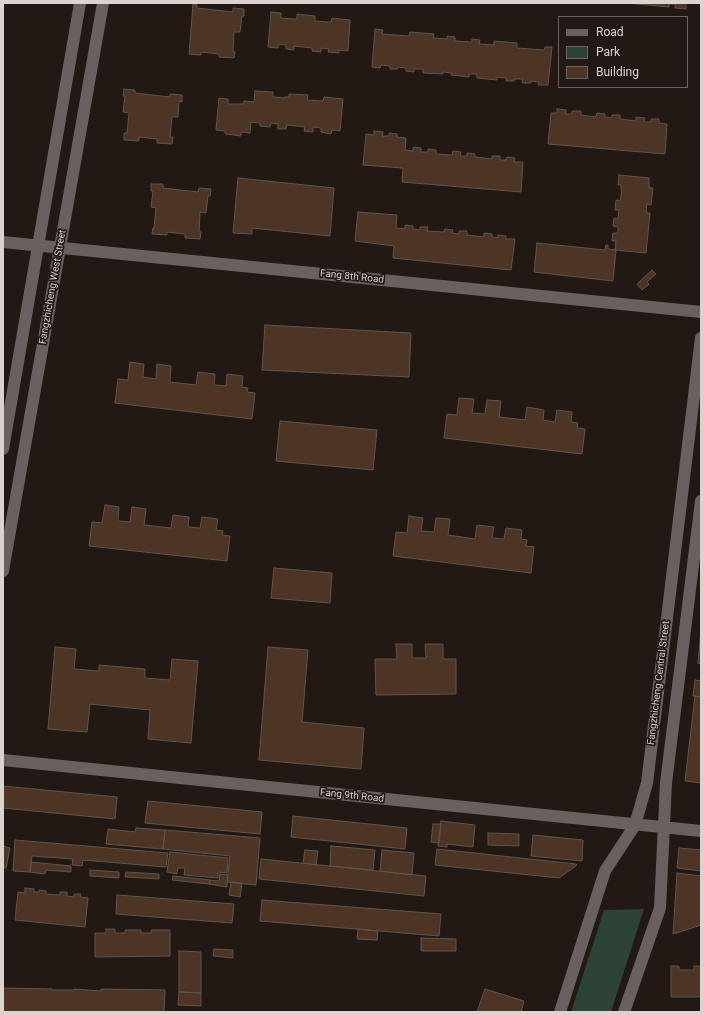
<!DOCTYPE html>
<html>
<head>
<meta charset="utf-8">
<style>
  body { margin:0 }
  #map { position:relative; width:704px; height:1015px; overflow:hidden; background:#221915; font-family:Roboto,sans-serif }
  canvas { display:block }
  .frame { position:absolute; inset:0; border:4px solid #dad3d0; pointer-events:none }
  .legend { position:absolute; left:558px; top:16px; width:130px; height:72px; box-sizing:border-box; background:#221915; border:1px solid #6c6360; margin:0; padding:5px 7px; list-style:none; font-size:12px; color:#dad3d0 }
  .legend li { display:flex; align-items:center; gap:8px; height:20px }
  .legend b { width:20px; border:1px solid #6c6360 }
</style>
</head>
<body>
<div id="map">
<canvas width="704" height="1015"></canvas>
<div class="frame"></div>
<ul class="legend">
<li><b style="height:5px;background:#696160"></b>Road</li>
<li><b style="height:11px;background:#2c4336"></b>Park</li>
<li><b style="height:11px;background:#4d3424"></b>Building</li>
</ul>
</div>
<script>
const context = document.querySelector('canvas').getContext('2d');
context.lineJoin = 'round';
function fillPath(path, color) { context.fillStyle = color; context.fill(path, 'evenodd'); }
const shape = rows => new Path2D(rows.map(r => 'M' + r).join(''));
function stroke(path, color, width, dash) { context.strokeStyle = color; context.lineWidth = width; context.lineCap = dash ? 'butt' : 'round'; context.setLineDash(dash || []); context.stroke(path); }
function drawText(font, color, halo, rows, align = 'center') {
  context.font = font + ' Roboto,sans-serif'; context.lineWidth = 3.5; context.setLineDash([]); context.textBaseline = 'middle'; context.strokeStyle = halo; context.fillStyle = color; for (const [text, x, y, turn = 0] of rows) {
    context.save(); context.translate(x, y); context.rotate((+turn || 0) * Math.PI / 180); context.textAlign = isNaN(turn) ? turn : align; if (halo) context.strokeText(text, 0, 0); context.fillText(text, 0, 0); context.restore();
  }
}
const green = shape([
  [644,909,611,1012,571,1012,604,910]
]);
const building = shape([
  [627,3,685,3,686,4,686,9,675,8,675,4,669,4,669,7,627,3],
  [193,4,197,5,197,8,233,12,233,8,244,9,244,16,242,16,240,32,234,32,233,52,235,52,234,58,219,57,219,54,201,52,201,55,189,54,193,4],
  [271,12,281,13,281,18,293,19,297,19,297,14,315,16,315,21,327,22,331,22,332,18,350,20,348,51,339,50,339,53,328,52,329,49,321,48,321,52,312,51,312,48,294,46,294,50,286,49,286,45,278,44,278,48,268,47,271,12],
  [375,29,383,30,382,34,409,36,410,32,434,34,433,38,447,39,447,36,455,37,455,41,472,42,472,39,480,40,479,44,494,45,494,41,517,43,517,48,544,50,545,47,552,47,548,85,538,85,539,82,531,81,531,83,522,83,523,79,514,79,514,81,506,81,506,78,497,77,497,80,477,78,477,74,469,74,469,77,451,75,452,73,443,72,443,74,423,73,423,69,414,69,414,72,406,71,406,68,398,67,397,69,390,69,390,66,381,65,380,68,372,67,375,29],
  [124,89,135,90,135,93,170,97,170,94,182,95,182,102,179,101,178,117,172,117,170,137,173,137,172,144,157,143,157,139,139,137,139,141,124,140,124,133,127,133,129,113,123,112,125,96,123,96,124,89],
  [255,91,273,92,273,97,284,98,285,97,289,97,289,94,308,95,307,100,323,101,324,97,343,99,340,131,332,130,331,134,321,132,321,128,313,127,313,132,304,131,305,127,287,125,286,129,278,129,278,124,271,123,270,127,260,126,260,123,251,122,250,133,241,132,241,136,225,134,225,131,216,130,219,98,228,99,228,104,243,104,244,101,254,102,255,91],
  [557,109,566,110,566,114,572,114,572,111,581,111,581,115,596,117,597,113,605,114,605,117,611,118,612,115,620,115,620,119,636,121,636,117,645,118,644,122,651,122,651,119,659,119,659,123,667,124,665,154,548,144,551,113,557,113,557,109],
  [374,131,383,132,382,136,389,136,389,133,397,134,397,137,406,138,405,150,413,151,413,147,421,148,421,152,428,152,428,149,436,150,436,154,452,155,453,151,461,152,460,156,467,156,467,153,475,154,475,157,492,159,492,156,500,156,500,160,506,160,507,157,515,158,514,162,523,162,521,192,402,182,403,168,363,165,366,134,374,135,374,131],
  [619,175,649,178,649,188,653,188,651,205,647,204,646,213,650,213,646,253,615,250,616,241,612,241,613,233,618,233,618,227,613,226,614,218,618,219,619,210,615,210,616,200,620,201,622,190,621,190,621,185,618,185,619,175],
  [238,178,334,188,330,236,252,228,252,234,233,233,238,178],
  [151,184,163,184,163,188,198,192,199,188,211,189,210,196,208,196,206,213,200,212,199,232,201,232,200,239,185,238,185,234,167,232,167,235,152,234,153,228,154,228,156,208,151,207,153,191,151,191,151,184],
  [358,212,397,215,396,228,405,229,405,225,413,226,413,229,420,230,420,227,428,227,427,231,444,232,445,229,453,230,452,233,459,234,459,231,467,231,467,235,484,237,484,233,492,234,492,237,498,238,498,235,506,236,506,239,515,239,511,270,393,258,394,246,355,241,358,212],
  [537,243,605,250,606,245,608,245,608,249,616,250,613,281,534,272,537,243],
  [652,270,656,274,647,282,649,284,642,290,637,284,652,270],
  [265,325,411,333,409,377,262,370,265,325],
  [130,362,144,364,143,377,156,379,157,364,171,366,170,382,196,385,198,372,215,374,214,385,226,386,227,374,243,376,242,387,248,388,247,392,255,393,252,419,115,403,118,379,128,380,130,362],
  [459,398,474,399,472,413,485,414,487,400,501,401,499,417,525,420,527,407,544,410,543,420,555,422,557,410,572,412,571,422,578,423,577,428,585,429,582,454,444,438,447,414,457,415,459,398],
  [280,421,377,430,373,470,276,461,280,421],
  [105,505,119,507,118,521,130,522,132,507,146,509,144,525,171,528,173,515,189,517,188,527,200,528,202,517,218,519,216,530,223,531,222,535,230,536,227,561,89,546,92,522,102,523,105,505],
  [409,516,423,518,421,531,434,532,436,518,450,519,448,535,475,539,477,525,494,527,492,538,504,539,506,528,522,530,521,539,527,540,526,546,534,547,531,573,393,556,396,532,407,533,409,516],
  [274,568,332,573,330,603,271,598,274,568],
  [701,630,701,664,698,663,701,630],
  [396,644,412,644,412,658,426,658,425,644,443,644,443,659,456,659,456,694,376,695,375,659,397,659,396,644],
  [55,647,76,649,74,669,99,671,99,665,145,669,145,678,170,680,172,659,198,661,191,743,148,739,150,710,90,704,87,732,48,729,55,647],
  [268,647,308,650,302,722,364,728,361,769,259,760,268,647],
  [695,680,701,681,701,697,693,696,695,680],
  [695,696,701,697,701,783,685,781,695,696],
  [3,786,117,797,115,819,3,808,3,786],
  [148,801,262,812,260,834,145,823,148,801],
  [293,816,407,828,405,849,291,837,293,816],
  [441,821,475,825,473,847,447,844,447,847,438,846,441,821],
  [433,824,441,824,439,843,431,842,433,824],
  [136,828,165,830,163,849,106,844,108,829,135,832,136,828],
  [165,830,260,838,256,885,227,882,230,856,163,849,165,830],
  [488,833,519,834,519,846,488,845,488,833],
  [533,835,583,840,582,861,531,856,533,835],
  [15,840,168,853,166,867,83,860,82,866,72,865,73,859,32,856,30,872,13,871,15,840],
  [3,846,10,848,6,868,3,868,3,846],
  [331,846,375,850,373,870,330,866,331,846],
  [679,848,701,850,701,871,677,868,679,848],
  [437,849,576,864,577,865,559,878,435,865,437,849],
  [305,850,318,851,316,865,303,863,305,850],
  [382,850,414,853,412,875,380,871,382,850],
  [170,852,228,858,227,873,218,872,218,878,184,875,185,868,178,868,177,874,167,872,170,852],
  [261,859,426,876,424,896,259,879,261,859],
  [31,862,71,866,71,872,46,870,45,874,30,872,31,862],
  [90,870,119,872,119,878,90,876,90,870],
  [126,872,159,874,159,879,125,877,126,872],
  [677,873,701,876,701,925,673,934,677,873],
  [220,874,228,875,227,887,209,884,210,880,219,881,220,874],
  [173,876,210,880,209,884,172,880,173,876],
  [231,882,242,883,240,897,229,895,231,882],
  [25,888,34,889,34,892,39,892,39,890,46,891,46,894,60,895,60,892,67,892,67,896,74,897,74,894,81,894,80,897,88,898,85,927,15,920,18,892,25,893,25,888],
  [117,895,234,904,232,923,116,914,117,895],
  [262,900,441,914,439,936,260,921,262,900],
  [106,929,115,929,115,933,125,933,125,930,141,930,141,933,151,933,151,930,170,930,170,956,95,957,95,933,106,933,106,929],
  [358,929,378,931,377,940,357,939,358,929],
  [421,938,456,939,456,951,421,951,421,938],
  [214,949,233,950,233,958,213,956,214,949],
  [179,951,201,952,201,993,179,992,179,951],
  [671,966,679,966,679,970,694,970,694,966,701,966,701,997,671,997,671,966],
  [3,988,52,989,52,990,74,990,74,989,101,991,101,989,165,990,164,1012,3,1012,3,988],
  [485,989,524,1001,521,1012,477,1012,485,989],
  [179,992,201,993,201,1006,178,1005,179,992]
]);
const secondary = shape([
  [3,242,701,312],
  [3,449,80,3],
  [3,571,103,3],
  [3,760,701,831],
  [560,1012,605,871,635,825,647,783,701,338],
  [624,1012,660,908,666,783,701,501]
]);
const streetNames = [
  ["Fang 8th Road",352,277,6],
  ["Fangzhicheng West Street",53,287,-80],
  ["Fangzhicheng Central Street",659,683,-83],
  ["Fang 9th Road",352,796,6]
];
fillPath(green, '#2c4336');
fillPath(building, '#4d3424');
stroke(building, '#5f554f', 1);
stroke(secondary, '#696160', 12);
drawText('10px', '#dad3d0', '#221915', streetNames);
</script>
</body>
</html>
